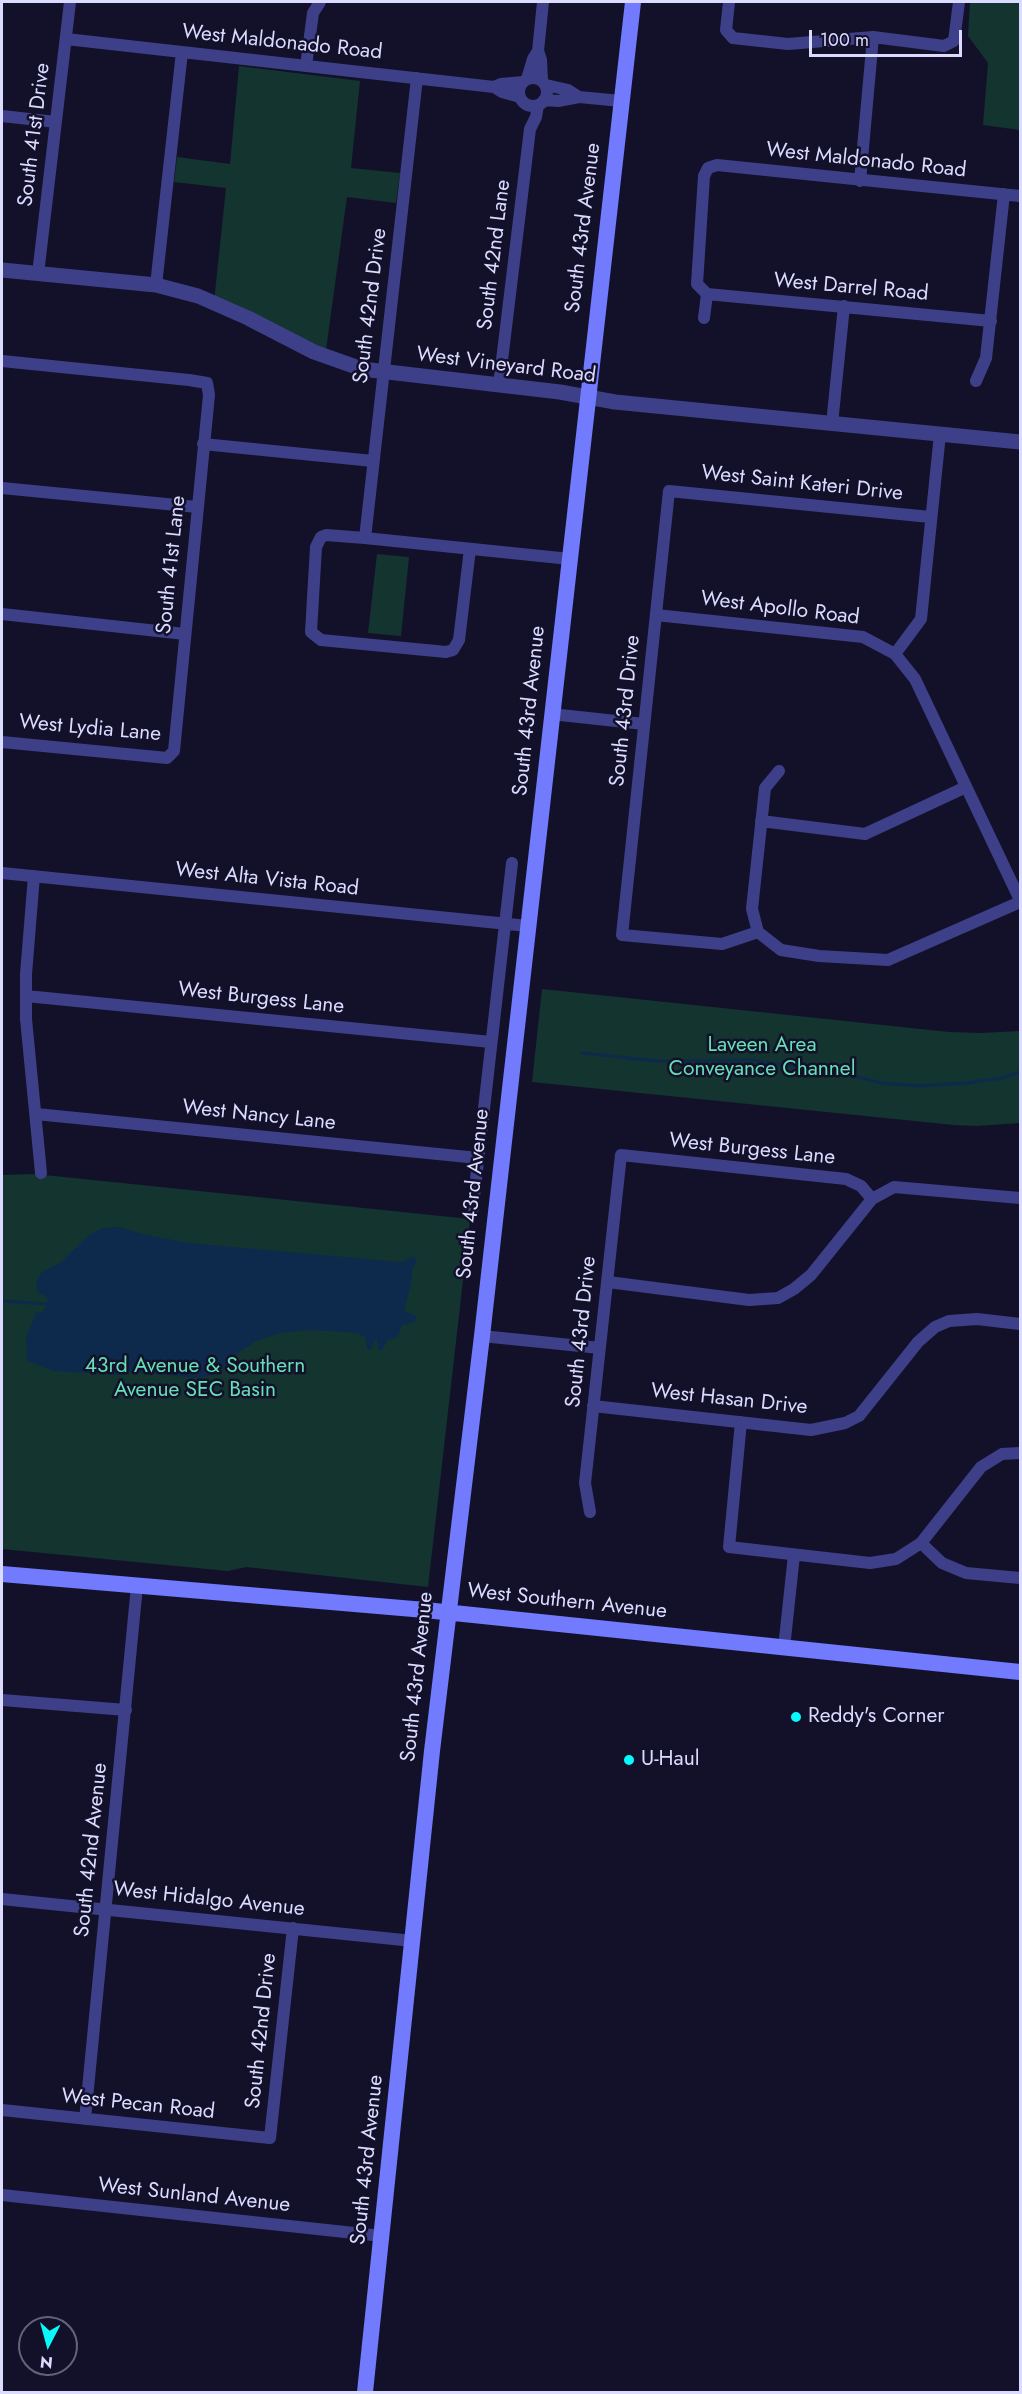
<!DOCTYPE html>
<html>
<head>
<meta charset="utf-8">
<style>
  body { margin:0 }
  #map { position:relative; width:1022px; height:2394px; overflow:hidden; background:#13112a; font-family:Jost,sans-serif }
  canvas { display:block }
  .frame { position:absolute; inset:0; border:3px solid #dbdaff; pointer-events:none }
  .north { position:absolute; left:18px; top:2316px; width:60px; height:60px; box-sizing:border-box; background:#13112a; border:2px solid #63617f; border-radius:50%; rotate:186deg; font-size:16px; font-weight:700; line-height:24px; text-align:center; color:#dbdaff }
  .north::after { content:''; display:block; margin:auto; width:21px; height:27px; background:#08f9fc; clip-path:polygon(50% 0,100% 100%,50% 72%,0 100%) }
  .scale { position:absolute; left:809px; top:30px; width:153px; height:27px; box-sizing:border-box; border:3px solid #dbdaff; border-top:0; padding-left:8px; font-size:18px; line-height:21px; white-space:nowrap; color:#dbdaff; -webkit-text-stroke:4px #13112a; paint-order:stroke }
</style>
</head>
<body>
<div id="map">
<canvas width="1022" height="2394"></canvas>
<div class="frame"></div>
<div class="north">N</div>
<div class="scale">100 m</div>
</div>
<script>
const context = document.querySelector('canvas').getContext('2d');
context.lineJoin = 'round';
function fillPath(path, color) { context.fillStyle = color; context.fill(path, 'evenodd'); }
const shape = rows => new Path2D(rows.map(r => 'M' + r).join(''));
function stroke(path, color, width, dash) { context.strokeStyle = color; context.lineWidth = width; context.lineCap = dash ? 'butt' : 'round'; context.setLineDash(dash || []); context.stroke(path); }
function drawText(font, color, halo, rows, align = 'center') {
  context.font = font + ' Jost,sans-serif'; context.lineWidth = 5; context.setLineDash([]); context.textBaseline = 'middle'; context.strokeStyle = halo; context.fillStyle = color; for (const [text, x, y, turn = 0] of rows) {
    context.save(); context.translate(x, y); context.rotate((+turn || 0) * Math.PI / 180); context.textAlign = isNaN(turn) ? turn : align; if (halo) context.strokeText(text, 0, 0); context.fillText(text, 0, 0); context.restore();
  }
}
const green = shape([
  [970,2,1020,2,1019,51,1020,51,1020,130,983,125,988,63,968,36],
  [239,66,360,81,351,168,400,173,396,203,347,197,325,357,214,302,226,188,174,182,177,157,230,164],
  [377,554,409,557,401,636,368,633],
  [542,989,949,1032,981,1033,1020,1031,1020,1123,976,1126,954,1125,532,1082],
  [35,1174,470,1219,428,1587,246,1567,228,1571,2,1549,2,1175]
]);
const water = shape([
  [119,1227,146,1235,189,1243,401,1262,414,1257,417,1262,412,1270,411,1284,404,1311,416,1316,415,1322,402,1325,398,1337,388,1340,382,1350,378,1350,377,1339,375,1339,371,1350,367,1349,366,1338,358,1333,312,1330,280,1333,256,1341,237,1354,218,1374,198,1378,123,1371,120,1375,54,1371,27,1361,26,1338,36,1313,43,1312,48,1301,45,1296,38,1293,36,1281,42,1272,60,1263,89,1235,102,1228]
]);
const stream = shape([
  [582,1053,657,1061,751,1060,836,1072,882,1083,919,1086,967,1083,1002,1078,1020,1072],
  [2,1301,47,1304]
]);
const minor = shape([
  [729,2,726,30,733,38,788,44,873,37,944,46,954,41,959,2],
  [66,39,494,87,502,92,520,97],
  [306,66,313,13,320,2],
  '519 92a14 14 0 1 1 28 0a14 14 0 1 1-28 0Z',
  [527,79,533,59,538,51],
  [542,81,541,60,538,51,543,2],
  [546,85,568,90,579,97],
  [494,87,501,84,523,82],
  [544,100,558,101,579,97,621,101],
  [2,116,56,122],
  [860,181,873,37],
  [38,274,70,2],
  [156,285,182,52],
  [707,294,991,321],
  [704,318,707,294,697,284,704,176,708,168,717,165,1020,196],
  [2,361,189,380,207,383,209,395,174,751,167,758,2,742],
  [976,381,986,358,1004,194],
  [499,385,530,129,536,117,538,105],
  [832,424,844,306],
  [203,444,373,461],
  [2,488,197,507],
  [930,517,669,491,622,935,722,944,758,932,781,950,819,956,888,960,1020,902],
  [365,538,417,78],
  [470,549,459,640,453,650,446,652,321,640,311,632,316,547,321,537,326,535,365,538,570,559],
  [2,614,185,634],
  [656,615,863,637,895,654,915,679,1020,900],
  [895,654,921,619,940,434],
  [551,714,644,724],
  [761,821,865,834,966,787],
  [2,873,528,926],
  [34,876,26,974,26,1019,41,1173],
  [758,932,752,909,765,788,779,771],
  [26,996,491,1042],
  [36,1114,478,1158],
  [472,1214,512,863],
  [608,1282,749,1300,778,1298,794,1289,811,1275,872,1199,894,1187,1020,1198],
  [482,1336,600,1348],
  [593,1406,811,1430,845,1423,859,1416,918,1342,935,1327,949,1321,977,1319,1020,1324],
  [741,1422,729,1547,870,1563,896,1559,921,1543,942,1563,966,1573,1020,1578],
  [590,1512,585,1483,621,1155,846,1179,861,1186,872,1199],
  [921,1543,981,1467,1002,1454,1020,1453],
  [784,1648,794,1555],
  [2,1700,126,1710],
  [2,1899,413,1941],
  [2,2110,270,2138,293,1928],
  [85,2119,137,1586],
  [2,2195,382,2236]
]);
const tertiary = shape([
  [2,270,156,285,198,296,248,318,314,352,362,369,560,392,615,402,1020,442]
]);
const secondary = shape([
  [2,1574,425,1610,1020,1672],
  [365,2392,432,1751,482,1336,633,2]
]);
const markers = [
  [796,1717,6,"#08f9fc"],
  [629,1760,6,"#08f9fc"]
];
const streetNames = [
  ["West Maldonado Road",282,43,6],
  ["South 41st Drive",35,135,-83],
  ["West Maldonado Road",866,161,6],
  ["South 43rd Avenue",584,228,-83],
  ["South 42nd Lane",495,255,-83],
  ["West Darrel Road",851,288,5],
  ["South 42nd Drive",371,306,-83],
  ["West Vineyard Road",506,366,7],
  ["West Saint Kateri Drive",802,484,6],
  ["South 41st Lane",172,565,-84],
  ["West Apollo Road",780,609,7],
  ["South 43rd Avenue",530,711,-84],
  ["South 43rd Drive",626,711,-84],
  ["West Lydia Lane",90,729,5],
  ["West Alta Vista Road",267,880,6],
  ["West Burgess Lane",261,999,6],
  ["West Nancy Lane",259,1116,6],
  ["West Burgess Lane",752,1150,6],
  ["South 43rd Avenue",474,1194,-84],
  ["South 43rd Drive",582,1332,-84],
  ["West Hasan Drive",729,1400,6],
  ["West Southern Avenue",567,1602,6],
  ["South 43rd Avenue",418,1677,-84],
  ["South 42nd Avenue",92,1850,-84],
  ["West Hidalgo Avenue",209,1900,6],
  ["South 42nd Drive",262,2031,-84],
  ["West Pecan Road",138,2105,6],
  ["South 43rd Avenue",368,2160,-84],
  ["West Sunland Avenue",194,2196,6]
];
const parkNames = [
  ["Laveen Area",762,1046],
  ["Conveyance Channel",762,1070],
  ["43rd Avenue & Southern",195,1367],
  ["Avenue SEC Basin",195,1391]
];
const poiNames = [
  ["Reddy's Corner",808,1717],
  ["U-Haul",641,1760]
];
fillPath(green, '#143430');
fillPath(water, '#0d2a4c');
stroke(stream, '#0d2a4c', 3);
stroke(minor, '#3d4088', 12);
stroke(tertiary, '#3d4088', 15);
stroke(secondary, '#727bfd', 16);
for (const [x, y, r, color] of markers) { const dot = new Path2D(); dot.arc(x, y, r, 0, 2 * Math.PI); context.fillStyle = color; context.fill(dot); stroke(dot, '#13112a', 2); }
drawText('21px', '#dbdaff', '#13112a', streetNames);
drawText('21px', '#65dfb6', '#13112a', parkNames);
drawText('21px', '#dbdaff', '#13112a', poiNames, 'left');
</script>
</body>
</html>
